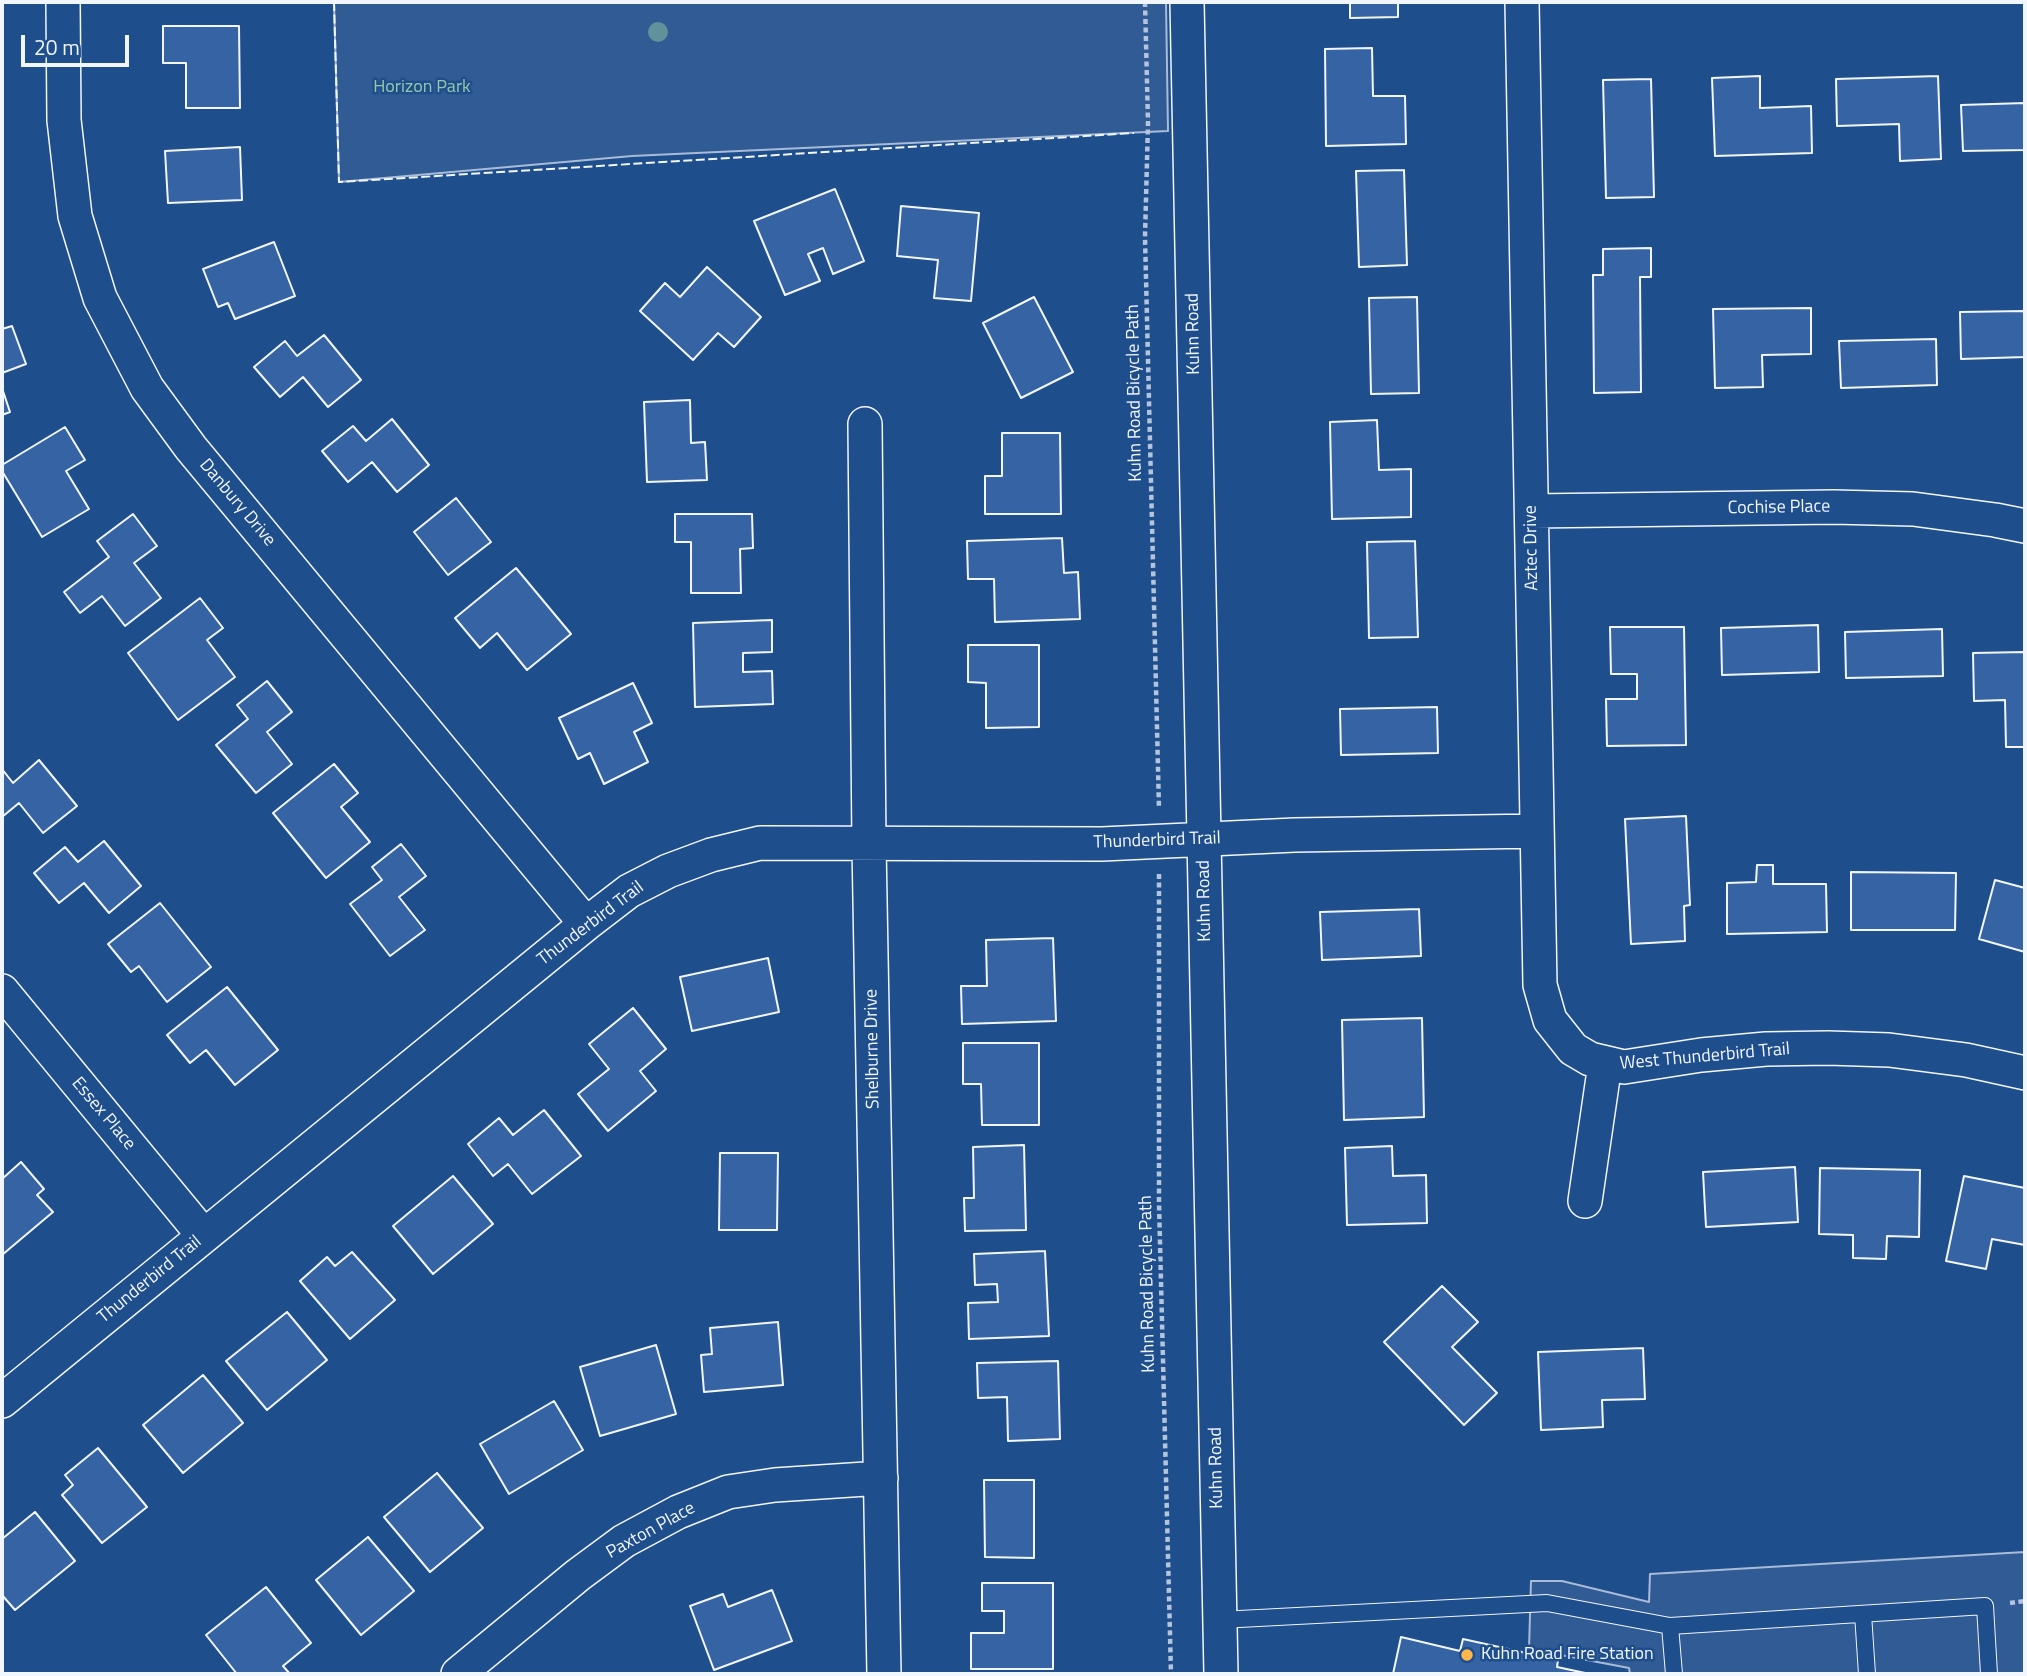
<!DOCTYPE html>
<html>
<head>
<meta charset="utf-8">
<style>
  body { margin:0 }
  #map { position:relative; width:2027px; height:1676px; overflow:hidden; background:#1f4e8c; font-family:"Titillium Web",sans-serif }
  canvas { display:block }
  .frame { position:absolute; inset:0; border:4px solid #f2f6ff; pointer-events:none }
  .scale { position:absolute; left:21px; top:35px; width:108px; height:32px; box-sizing:border-box; border:4px solid #f2f6ff; border-top:0; padding-left:9px; font-size:21px; line-height:24px; white-space:nowrap; color:#f2f6ff; -webkit-text-stroke:5px #1f4e8c; paint-order:stroke }
</style>
</head>
<body>
<div id="map">
<canvas width="2027" height="1676"></canvas>
<div class="frame"></div>
<div class="scale">20 m</div>
</div>
<script>
const context = document.querySelector('canvas').getContext('2d');
context.lineJoin = 'round';
function fillPath(path, color) { context.fillStyle = color; context.fill(path, 'evenodd'); }
const shape = rows => new Path2D(rows.map(r => 'M' + r).join(''));
function stroke(path, color, width, dash) { context.strokeStyle = color; context.lineWidth = width; context.lineCap = dash ? 'butt' : 'round'; context.setLineDash(dash || []); context.stroke(path); }
function drawText(font, color, halo, rows, align = 'center') {
  context.font = font + ' "Titillium Web",sans-serif'; context.lineWidth = 5; context.setLineDash([]); context.textBaseline = 'middle'; context.strokeStyle = halo; context.fillStyle = color; for (const [text, x, y, turn = 0] of rows) {
    context.save(); context.translate(x, y); context.rotate((+turn || 0) * Math.PI / 180); context.textAlign = isNaN(turn) ? turn : align; if (halo) context.strokeText(text, 0, 0); context.fillText(text, 0, 0); context.restore();
  }
}
const built = shape([
  [334,2,1166,2,1168,131,632,156,339,182,334,2],
  [2025,1552,2025,1674,1630,1674,1629,1668,1529,1649,1531,1581,1562,1581,1649,1602,1650,1574,2025,1552]
]);
const building = shape([
  [1350,2,1398,2,1398,17,1350,18,1350,2],
  [163,26,239,26,240,108,186,108,186,63,163,63,163,26],
  [1372,48,1373,96,1405,96,1406,144,1326,146,1325,49,1372,48],
  [1760,76,1760,108,1811,106,1812,153,1715,156,1712,78,1760,76],
  [1938,76,1941,159,1900,161,1899,124,1837,126,1836,79,1938,76],
  [1651,79,1654,197,1606,198,1603,80,1651,79],
  [2025,103,2025,150,1963,151,1961,105,2025,103],
  [240,147,242,200,168,203,165,151,240,147],
  [1404,170,1407,265,1359,267,1356,171,1404,170],
  [835,189,864,261,833,274,823,248,808,254,820,281,785,295,754,221,835,189],
  [901,206,979,213,971,301,934,298,938,260,897,256,901,206],
  [274,242,295,296,235,319,228,303,218,307,203,269,274,242],
  [1651,248,1651,277,1640,277,1641,392,1594,393,1593,275,1603,275,1603,249,1651,248],
  [707,267,761,317,734,347,718,333,693,360,640,311,665,283,680,297,707,267],
  [1034,297,1073,372,1021,398,983,323,1034,297],
  [1417,297,1419,393,1371,394,1369,298,1417,297],
  [1811,308,1811,354,1762,355,1763,387,1715,388,1713,309,1811,308],
  [2025,311,2025,357,1961,359,1960,312,2025,311],
  [12,326,26,364,2,373,2,329,12,326],
  [324,335,361,380,328,407,303,377,280,397,254,367,285,341,297,356,324,335],
  [1936,339,1937,385,1841,388,1839,341,1936,339],
  [2,388,10,412,2,415,2,388],
  [690,400,691,443,705,442,707,480,647,482,644,402,690,400],
  [392,419,429,465,397,492,372,462,348,482,322,451,353,426,366,441,392,419],
  [1377,420,1379,470,1411,469,1411,517,1332,519,1330,422,1377,420],
  [65,427,85,460,66,471,89,509,42,537,2,471,2,465,65,427],
  [1002,433,1060,433,1061,514,985,514,985,476,1002,476,1002,433],
  [456,498,491,542,448,575,414,532,456,498],
  [133,514,157,546,134,563,161,598,125,626,102,596,80,613,64,592,109,557,97,541,133,514],
  [675,514,752,514,753,548,740,549,741,593,691,593,691,542,675,542,675,514],
  [1062,538,1064,573,1078,572,1080,619,995,622,994,579,968,579,967,541,1062,538],
  [1415,541,1418,637,1369,638,1367,542,1415,541],
  [516,568,571,634,527,670,497,633,480,648,455,618,516,568],
  [200,598,223,628,207,640,235,677,178,720,128,653,200,598],
  [772,620,772,652,743,653,743,672,772,671,773,704,695,707,693,623,772,620],
  [1818,625,1819,672,1722,675,1721,628,1818,625],
  [1610,627,1684,627,1686,745,1607,746,1606,699,1637,699,1637,674,1611,674,1610,627],
  [1942,629,1943,676,1846,678,1845,632,1942,629],
  [968,645,1039,645,1039,727,986,728,986,683,968,682,968,645],
  [2025,652,2025,747,2006,747,2005,700,1974,701,1973,653,2025,652],
  [267,681,292,712,267,732,292,764,256,793,216,745,248,719,237,705,267,681],
  [633,683,652,723,634,732,648,762,604,784,590,753,578,759,559,718,633,683],
  [1437,707,1438,753,1341,755,1340,709,1437,707],
  [39,760,77,806,43,833,19,803,2,817,2,769,13,783,39,760],
  [334,764,358,793,341,807,370,842,326,878,273,813,334,764],
  [1686,816,1690,905,1684,906,1685,941,1631,944,1625,819,1686,816],
  [104,841,141,886,109,913,84,883,59,903,34,873,65,847,78,862,104,841],
  [401,844,426,876,399,897,425,930,390,956,350,904,382,880,372,867,401,844],
  [1757,865,1773,865,1773,884,1826,884,1827,932,1727,934,1727,883,1756,882,1757,865],
  [1851,872,1956,873,1955,930,1851,930,1851,872],
  [1995,880,2025,888,2025,952,1979,939,1995,880],
  [160,903,211,967,167,1002,139,966,131,972,108,944,160,903],
  [1419,909,1421,956,1322,960,1320,912,1419,909],
  [1053,938,1056,1021,962,1024,961,986,987,986,986,940,1053,938],
  [768,958,779,1012,692,1031,680,977,768,958],
  [227,987,278,1050,235,1085,206,1050,190,1063,167,1035,227,987],
  [633,1008,666,1049,640,1071,656,1091,608,1131,578,1094,609,1069,589,1044,633,1008],
  [1422,1018,1424,1117,1344,1120,1342,1020,1422,1018],
  [963,1043,1039,1043,1039,1125,982,1125,981,1084,963,1084,963,1043],
  [544,1110,581,1156,532,1194,508,1164,493,1176,468,1144,499,1118,513,1135,544,1110],
  [1024,1145,1026,1230,965,1231,964,1198,974,1198,973,1147,1024,1145],
  [1392,1146,1393,1176,1426,1175,1427,1223,1347,1225,1345,1148,1392,1146],
  [720,1153,778,1153,777,1230,719,1230,720,1153],
  [21,1162,44,1189,37,1195,53,1212,2,1255,2,1179,21,1162],
  [1795,1167,1798,1222,1706,1227,1703,1172,1795,1167],
  [1820,1168,1920,1170,1919,1237,1887,1236,1886,1259,1853,1258,1853,1235,1819,1234,1820,1168],
  [453,1176,493,1224,433,1274,393,1226,453,1176],
  [1964,1176,2025,1188,2025,1245,1992,1239,1986,1269,1946,1261,1964,1176],
  [1045,1251,1049,1336,969,1339,968,1303,998,1302,997,1284,975,1285,974,1254,1045,1251],
  [352,1252,395,1300,350,1339,300,1281,327,1257,335,1266,352,1252],
  [1442,1286,1478,1322,1452,1347,1497,1393,1464,1425,1384,1342,1442,1286],
  [287,1312,327,1360,267,1410,226,1361,287,1312],
  [778,1322,783,1385,704,1392,701,1355,712,1354,710,1328,778,1322],
  [656,1345,676,1414,600,1436,580,1367,656,1345],
  [1643,1348,1645,1399,1602,1400,1603,1427,1541,1430,1538,1352,1643,1348],
  [1058,1361,1060,1439,1008,1441,1007,1397,978,1398,977,1363,1058,1361],
  [203,1375,243,1423,183,1473,143,1425,203,1375],
  [554,1401,583,1450,509,1494,480,1444,554,1401],
  [98,1448,147,1507,102,1543,62,1495,73,1485,65,1475,98,1448],
  [437,1473,483,1528,430,1572,384,1517,437,1473],
  [984,1480,1034,1480,1034,1558,985,1557,984,1480],
  [35,1512,75,1561,15,1610,2,1595,2,1539,35,1512],
  [368,1537,414,1591,361,1635,316,1580,368,1537],
  [982,1583,1053,1583,1053,1669,971,1669,971,1633,1004,1633,1004,1611,982,1611,982,1583],
  [266,1587,311,1643,283,1666,290,1674,237,1674,206,1635,266,1587],
  [772,1590,792,1641,714,1670,690,1606,723,1594,728,1607,772,1590],
  [1401,1637,1460,1651,1463,1639,1558,1660,1557,1667,1590,1674,1393,1674,1401,1637]
]);
const path = shape([
  [1145,2,1148,123,1145,237,1159,809],
  [1159,874,1159,1203,1171,1674],
  [2010,1603,2025,1601]
]);
const service = shape([
  [1863,1614,1867,1674],
  [1220,1620,1547,1603,1670,1626,1985,1606,1989,1674],
  [1670,1626,1674,1674]
]);
const minor = shape([
  [63,2,64,120,75,216,100,298,147,388,191,448,586,924],
  [1187,2,1221,1674],
  [1522,2,1540,985,1550,1020,1573,1049,1590,1059,1624,1067,1701,1055,1766,1049,1828,1048,1889,1050,1966,1060,2025,1073],
  [865,424,869,845,884,1674],
  [1532,511,1834,507,1913,509,1995,520,2025,526],
  [2,991,204,1236],
  [1585,1201,1605,1064],
  [2,1401,586,924,629,891,668,871,711,855,760,843,1102,844,1295,835,1537,831],
  [458,1674,578,1575,624,1541,678,1512,728,1492,775,1485,881,1478]
]);
const fence = shape([
  [334,2,339,182,1134,133]
]);
const trees = [
  [658,32]
];
const markers = [
  [1467,1655,7,"#ffb74d"]
];
const parkNames = [
  ["Horizon Park",422,88]
];
const streetNames = [
  ["Kuhn Road",1194,334,-91],
  ["Kuhn Road Bicycle Path",1135,393,-91],
  ["Danbury Drive",237,503,50],
  ["Cochise Place",1779,508,-1],
  ["Aztec Drive",1532,548,-91],
  ["Thunderbird Trail",1157,841,-2],
  ["Kuhn Road",1205,901,-91],
  ["Thunderbird Trail",591,924,-37],
  ["Shelburne Drive",873,1049,-91],
  ["West Thunderbird Trail",1705,1057,-5],
  ["Essex Place",103,1114,50],
  ["Thunderbird Trail",150,1280,-39],
  ["Kuhn Road Bicycle Path",1148,1284,-91],
  ["Kuhn Road",1217,1468,-91],
  ["Paxton Place",651,1531,-29]
];
const poiNames = [
  ["Kuhn Road Fire Station",1481,1655]
];
fillPath(built, '#305b95');
stroke(built, '#a8bbd7', 2);
fillPath(building, '#3563a3');
stroke(building, '#f2f6ff', 2);
stroke(service, '#f2f6ff', 18);
stroke(minor, '#f2f6ff', 36);
stroke(path, '#b3c4dc', 4.5, [5, 3.5]);
stroke(service, '#1f4e8c', 16);
stroke(minor, '#1f4e8c', 33);
stroke(fence, '#f2f6ff', 2, [9, 3.5]);
context.fillStyle = '#61919a';
for (const [x, y] of trees) { context.beginPath(); context.arc(x, y, 10, 0, 2 * Math.PI); context.fill(); }
for (const [x, y, r, color] of markers) { const dot = new Path2D(); dot.arc(x, y, r, 0, 2 * Math.PI); context.fillStyle = color; context.fill(dot); stroke(dot, '#1f4e8c', 2.5); }
drawText('18px', '#97c8a6', '#1f4e8c', parkNames);
drawText('18px', '#f2f6ff', '#1f4e8c', streetNames);
drawText('18px', '#f2f6ff', '#1f4e8c', poiNames, 'left');
</script>
</body>
</html>
